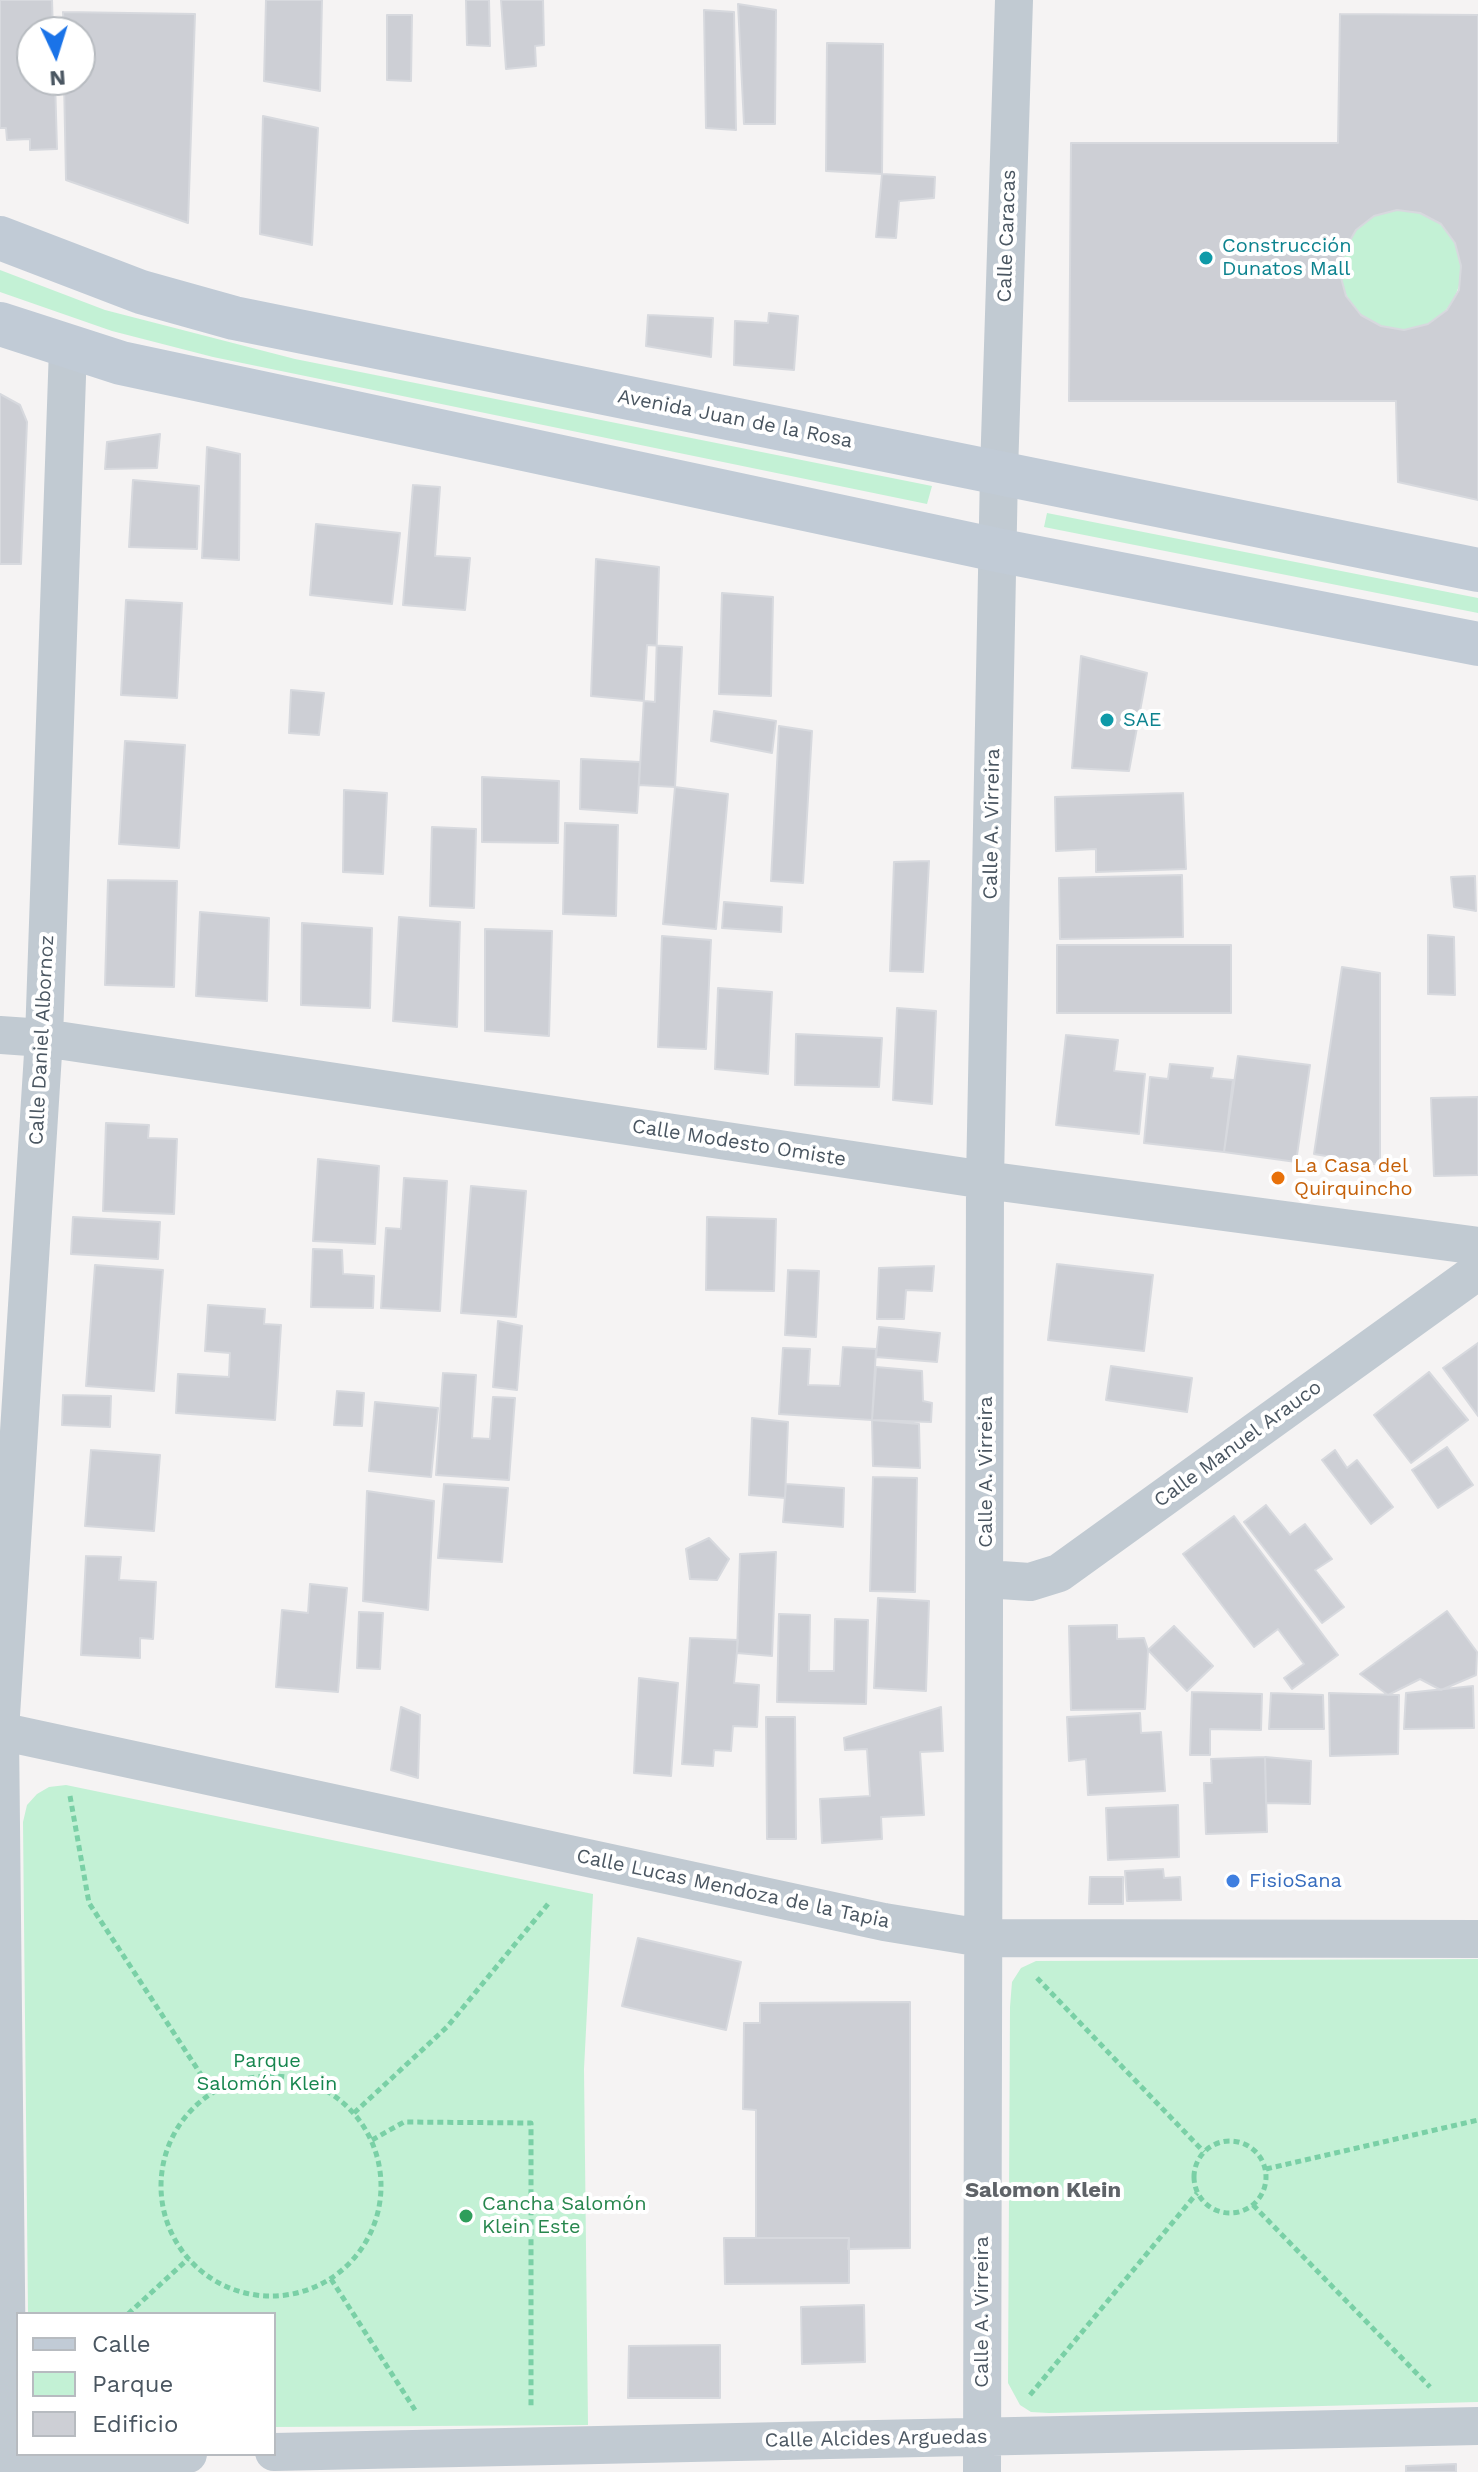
<!DOCTYPE html>
<html>
<head>
<meta charset="utf-8">
<style>
  body { margin:0 }
  #map { position:relative; width:1478px; height:2472px; overflow:hidden; background:#f5f3f3; font-family:"Work Sans",sans-serif }
  canvas { display:block }
  .legend { position:absolute; left:16px; top:2312px; width:260px; height:144px; box-sizing:border-box; background:#fff; border:2px solid #b7bbc0; margin:0; padding:10px 14px; list-style:none; font-size:24px; color:#4a5661 }
  .legend li { display:flex; align-items:center; gap:16px; height:40px }
  .legend b { width:40px; border:2px solid #b7bbc0 }
  .north { position:absolute; left:16px; top:16px; width:80px; height:80px; box-sizing:border-box; background:#fff; border:2px solid #b7bbc0; border-radius:50%; rotate:176deg; font-size:22px; font-weight:700; line-height:32px; text-align:center; color:#4a5661 }
  .north::after { content:''; display:block; margin:auto; width:28px; height:36px; background:#1a73e8; clip-path:polygon(50% 0,100% 100%,50% 72%,0 100%) }
</style>
</head>
<body>
<div id="map">
<canvas width="1478" height="2472"></canvas>
<ul class="legend">
<li><b style="height:10px;background:#c1cbd6"></b>Calle</li>
<li><b style="height:22px;background:#c3f1d5"></b>Parque</li>
<li><b style="height:22px;background:#cdcfd5"></b>Edificio</li>
</ul>
<div class="north">N</div>
</div>
<script>
const context = document.querySelector('canvas').getContext('2d');
context.lineJoin = 'round';
function fillPath(path, color) { context.fillStyle = color; context.fill(path, 'evenodd'); }
const shape = rows => new Path2D(rows.map(r => 'M' + r).join(''));
function stroke(path, color, width, dash) { context.strokeStyle = color; context.lineWidth = width; context.lineCap = dash ? 'butt' : 'round'; context.setLineDash(dash || []); context.stroke(path); }
function drawText(font, color, halo, rows, align = 'center') {
  context.font = font + ' "Work Sans",sans-serif'; context.lineWidth = 8; context.setLineDash([]); context.textBaseline = 'middle'; context.strokeStyle = halo; context.fillStyle = color; for (const [text, x, y, turn = 0] of rows) {
    context.save(); context.translate(x, y); context.rotate((+turn || 0) * Math.PI / 180); context.textAlign = isNaN(turn) ? turn : align; if (halo) context.strokeText(text, 0, 0); context.fillText(text, 0, 0); context.restore();
  }
}
const green = shape([
  '1341 270a60 60 0 1 1 120 0a60 60 0 1 1-120 0Z',
  [0,270,105,310,295,359,932,486,927,504,213,357,112,331,0,292],
  [1047,513,1478,598,1478,613,1044,527],
  [66,1785,593,1894,584,2069,588,2425,274,2427,274,2314,28,2314,23,1822,27,1805,37,1794,49,1787],
  [1478,1959,1478,2402,1049,2413,1031,2412,1020,2405,1008,2383,1010,2007,1012,1982,1021,1968,1036,1961]
]);
const building = shape([
  [0,0,52,0,53,32,32,32,32,80,55,80,57,149,30,150,30,139,7,140,6,128,0,128,0,0],
  [266,0,322,0,320,91,264,81,266,0],
  [466,0,489,0,490,46,467,45,466,0],
  [501,0,543,0,544,45,535,46,536,66,506,69,501,0],
  [738,4,776,10,775,124,744,124,738,4],
  [704,10,734,12,736,130,706,128,704,10],
  [63,12,195,14,188,223,66,180,64,80,80,80,80,32,64,32,63,12],
  [1340,14,1478,15,1478,500,1398,482,1396,401,1069,401,1071,143,1338,143,1340,14],
  [1397,210,1420,213,1441,224,1455,243,1461,266,1459,290,1447,310,1428,324,1404,330,1381,326,1361,315,1346,296,1340,274,1344,251,1356,230,1374,216,1397,210],
  [387,15,412,15,411,81,387,80,387,15],
  [827,43,883,44,882,174,826,171,827,43],
  [263,116,318,128,312,245,260,234,263,116],
  [882,174,935,177,934,198,899,201,896,238,876,237,882,174],
  [769,313,798,316,794,370,734,365,735,321,768,323,769,313],
  [648,315,713,318,711,357,646,346,648,315],
  [0,394,20,405,27,422,21,564,0,564,0,394],
  [160,434,157,468,105,469,107,442,160,434],
  [207,447,240,454,239,560,202,558,207,447],
  [133,480,199,486,197,549,129,547,133,480],
  [413,485,440,487,435,556,470,558,465,610,403,605,413,485],
  [316,524,400,533,392,604,310,595,316,524],
  [596,559,659,567,655,702,591,696,596,559],
  [722,593,773,597,771,696,719,694,722,593],
  [126,600,182,603,177,698,121,695,126,600],
  [647,645,682,647,675,787,639,785,647,645],
  [1081,656,1147,673,1129,771,1072,768,1081,656],
  [291,690,324,693,319,735,289,733,291,690],
  [714,711,776,721,772,753,711,741,714,711],
  [779,726,812,731,803,883,771,881,779,726],
  [125,741,185,745,179,848,119,844,125,741],
  [581,759,640,762,637,813,580,809,581,759],
  [482,777,559,781,558,843,482,842,482,777],
  [675,787,728,794,716,929,663,924,675,787],
  [344,790,387,793,383,874,343,872,344,790],
  [1183,793,1186,869,1096,872,1096,849,1056,851,1055,797,1183,793],
  [565,823,618,825,616,916,563,914,565,823],
  [432,827,476,829,474,908,430,906,432,827],
  [929,861,923,972,890,971,894,862,929,861],
  [1182,875,1183,937,1060,939,1059,878,1182,875],
  [1475,876,1476,911,1454,907,1451,877,1475,876],
  [108,880,177,881,174,987,105,985,108,880],
  [724,902,782,907,781,932,722,928,724,902],
  [200,912,269,918,267,1001,196,996,200,912],
  [399,917,460,922,457,1027,393,1021,399,917],
  [302,923,372,928,370,1008,301,1005,302,923],
  [485,929,552,931,549,1036,485,1031,485,929],
  [1428,935,1454,937,1455,995,1428,994,1428,935],
  [662,936,711,940,706,1049,658,1047,662,936],
  [1057,945,1231,945,1231,1013,1057,1013,1057,945],
  [1342,967,1380,973,1380,1165,1314,1154,1342,967],
  [718,988,772,992,768,1074,715,1069,718,988],
  [897,1008,936,1011,932,1104,893,1100,897,1008],
  [796,1034,882,1038,879,1087,795,1085,796,1034],
  [1066,1035,1118,1040,1114,1071,1145,1074,1139,1134,1056,1125,1066,1035],
  [1238,1056,1310,1065,1296,1162,1224,1152,1238,1056],
  [1170,1064,1213,1068,1211,1078,1233,1080,1224,1152,1144,1143,1150,1077,1168,1079,1170,1064],
  [1478,1097,1478,1175,1434,1176,1431,1098,1478,1097],
  [106,1123,149,1125,148,1138,177,1139,174,1214,103,1211,106,1123],
  [318,1159,379,1166,375,1244,313,1241,318,1159],
  [404,1178,447,1181,440,1311,381,1308,386,1228,401,1229,404,1178],
  [471,1186,526,1191,516,1317,461,1313,471,1186],
  [73,1217,160,1222,158,1259,71,1254,73,1217],
  [707,1217,776,1219,774,1291,706,1290,707,1217],
  [313,1249,342,1250,343,1274,374,1276,373,1308,311,1307,313,1249],
  [1057,1264,1153,1275,1144,1351,1048,1340,1057,1264],
  [95,1265,163,1270,154,1391,86,1386,95,1265],
  [934,1266,932,1291,906,1290,904,1319,877,1319,879,1268,934,1266],
  [788,1270,819,1271,816,1337,785,1335,788,1270],
  [208,1305,265,1309,264,1324,281,1325,275,1420,176,1413,178,1374,229,1377,230,1353,205,1351,208,1305],
  [498,1321,522,1326,517,1390,493,1387,498,1321],
  [879,1327,940,1333,937,1362,876,1357,879,1327],
  [1478,1343,1478,1416,1443,1368,1478,1343],
  [843,1347,876,1349,872,1420,779,1414,783,1348,810,1349,808,1385,840,1386,843,1347],
  [1111,1366,1192,1378,1187,1412,1106,1400,1111,1366],
  [876,1367,922,1371,923,1401,932,1403,931,1422,872,1420,876,1367],
  [1429,1372,1468,1420,1411,1463,1374,1415,1429,1372],
  [443,1373,476,1375,472,1438,490,1439,493,1397,515,1398,509,1480,436,1475,443,1373],
  [337,1391,364,1393,362,1426,334,1425,337,1391],
  [63,1395,111,1396,110,1427,62,1425,63,1395],
  [375,1402,438,1408,431,1477,369,1471,375,1402],
  [752,1418,788,1422,785,1498,749,1495,752,1418],
  [872,1420,919,1424,920,1468,873,1466,872,1420],
  [1447,1447,1473,1485,1438,1508,1412,1470,1447,1447],
  [91,1450,160,1455,154,1531,85,1526,91,1450],
  [1335,1450,1347,1468,1357,1460,1393,1507,1371,1524,1322,1460,1335,1450],
  [873,1477,917,1478,915,1592,870,1591,873,1477],
  [444,1484,508,1488,502,1562,438,1558,444,1484],
  [786,1484,844,1488,843,1527,783,1522,786,1484],
  [367,1491,434,1501,428,1610,363,1601,367,1491],
  [1266,1505,1290,1535,1305,1524,1332,1559,1315,1570,1344,1607,1322,1623,1244,1522,1266,1505],
  [1234,1516,1338,1655,1292,1689,1284,1678,1304,1664,1278,1629,1254,1647,1183,1554,1234,1516],
  [709,1538,729,1559,717,1580,690,1579,686,1549,709,1538],
  [776,1552,772,1656,737,1653,740,1554,776,1552],
  [86,1556,121,1557,119,1580,156,1582,153,1639,140,1638,140,1658,81,1655,86,1556],
  [310,1584,347,1588,338,1692,276,1687,282,1610,308,1613,310,1584],
  [878,1598,929,1601,926,1691,874,1688,878,1598],
  [1447,1611,1477,1652,1476,1675,1441,1690,1420,1679,1388,1695,1360,1674,1447,1611],
  [359,1612,383,1613,380,1669,357,1668,359,1612],
  [779,1614,810,1615,809,1671,834,1671,835,1619,868,1620,866,1704,777,1702,779,1614],
  [1117,1625,1117,1639,1144,1638,1148,1650,1145,1709,1071,1710,1069,1626,1117,1625],
  [1174,1626,1213,1666,1187,1691,1148,1650,1174,1626],
  [690,1638,738,1640,734,1683,759,1685,757,1727,733,1726,731,1751,714,1750,713,1766,682,1764,690,1638],
  [639,1678,678,1683,671,1776,634,1773,639,1678],
  [1473,1686,1474,1728,1404,1729,1406,1693,1473,1686],
  [1192,1692,1262,1694,1261,1730,1210,1729,1210,1755,1190,1755,1192,1692],
  [1271,1693,1323,1695,1324,1729,1269,1729,1271,1693],
  [1329,1693,1399,1695,1398,1754,1330,1756,1329,1693],
  [401,1707,420,1715,418,1778,391,1770,401,1707],
  [941,1707,943,1751,920,1752,924,1815,881,1817,882,1839,822,1843,820,1799,870,1796,867,1749,845,1750,844,1738,941,1707],
  [1140,1713,1141,1733,1161,1732,1165,1791,1088,1795,1086,1759,1069,1761,1067,1717,1140,1713],
  [766,1717,795,1717,796,1839,767,1839,766,1717],
  [1265,1757,1267,1832,1206,1834,1204,1783,1212,1783,1211,1759,1265,1757],
  [1265,1757,1311,1761,1310,1804,1266,1803,1265,1757],
  [1178,1805,1179,1857,1108,1860,1106,1808,1178,1805],
  [1163,1869,1164,1878,1180,1877,1181,1900,1127,1901,1125,1871,1163,1869],
  [1090,1877,1123,1877,1123,1904,1089,1904,1090,1877],
  [638,1938,741,1962,726,2030,622,2006,638,1938],
  [910,2002,910,2248,848,2249,849,2238,756,2238,756,2110,743,2109,744,2023,760,2023,760,2003,910,2002],
  [724,2238,849,2238,849,2283,725,2284,724,2238],
  [864,2305,865,2362,802,2364,801,2307,864,2305],
  [720,2345,720,2398,628,2398,629,2346,720,2345],
  [1456,2464,1456,2472,1406,2472,1406,2466,1456,2464]
]);
const path = shape([
  [70,1796,89,1903,213,2093],
  [1037,1978,1204,2152],
  '161 2186a110 110 0 1 1 220 0a110 110 0 1 1-220 0Z',
  [354,2113,447,2027,548,1904],
  [372,2140,404,2122,531,2123,531,2408],
  '1194 2177a36 36 0 1 1 72 0a36 36 0 1 1-72 0Z',
  [1266,2169,1478,2120],
  [1253,2205,1430,2387],
  [331,2279,415,2410],
  [128,2314,188,2259],
  [1030,2395,1197,2193]
]);
const street = shape([
  [0,1035,44,1038,985,1180,1478,1246],
  [986,1579,1030,1582,1059,1573,1478,1271],
  [0,1731,884,1922,982,1938,1478,1939],
  [0,1731,44,1038,68,348],
  [0,1733,8,2472],
  [274,2452,1478,2426],
  [0,2458,188,2454],
  [982,2472,985,1180,999,472,1014,0]
]);
const secondary = shape([
  [0,238,141,292,234,318,1478,570],
  [0,324,121,363,997,550,1478,644]
]);
const markers = [
  [1206,258,8,"#0f9aa8"],
  [1107,720,8,"#0f9aa8"],
  [1278,1178,8,"#e8710a"],
  [1233,1881,8,"#3f7fe0"],
  [466,2216,8,"#2e9e5b"]
];
const streetNames = [
  ["Calle Caracas",1007,236,-88],
  ["Avenida Juan de la Rosa",735,419,11],
  ["Calle A. Virreira",992,824,-89],
  ["Calle Daniel Albornoz",42,1040,-87],
  ["Calle Modesto Omiste",739,1143,9],
  ["Calle Manuel Arauco",1238,1444,-36],
  ["Calle A. Virreira",986,1472,-90],
  ["Calle Lucas Mendoza de la Tapia",733,1889,12],
  ["Calle A. Virreira",982,2312,-90],
  ["Calle Alcides Arguedas",876,2439,-1]
];
const cultureNames = [
  ["Construcción",1222,246],
  ["Dunatos Mall",1222,269],
  ["SAE",1123,720]
];
const foodNames = [
  ["La Casa del",1294,1166],
  ["Quirquincho",1294,1189]
];
const shopNames = [
  ["FisioSana",1249,1881]
];
const parkNames = [
  ["Parque",267,2061],
  ["Salomón Klein",267,2084]
];
const leisureNames = [
  ["Cancha Salomón",482,2204],
  ["Klein Este",482,2227]
];
const neighbourhoodNames = [
  ["Salomon Klein",1043,2191]
];
fillPath(green, '#c3f1d5');
fillPath(building, '#cdcfd5');
stroke(building, '#d7d9de', 2);
stroke(path, '#7ad0a6', 5, [6, 4]);
stroke(street, '#c1cad2', 38);
stroke(secondary, '#c1cbd6', 44);
for (const [x, y, r, color] of markers) { const dot = new Path2D(); dot.arc(x, y, r, 0, 2 * Math.PI); context.fillStyle = color; context.fill(dot); stroke(dot, '#fff', 3); }
drawText('20px', '#4a5661', '#fff', streetNames);
drawText('20px', '#0d838f', '#fff', cultureNames, 'left');
drawText('20px', '#c56008', '#fff', foodNames, 'left');
drawText('20px', '#366cbe', '#fff', shopNames, 'left');
drawText('20px', '#17864f', '#fff', parkNames);
drawText('20px', '#27864d', '#fff', leisureNames, 'left');
drawText('bold 22px', '#5f6368', '#fff', neighbourhoodNames);
</script>
</body>
</html>
